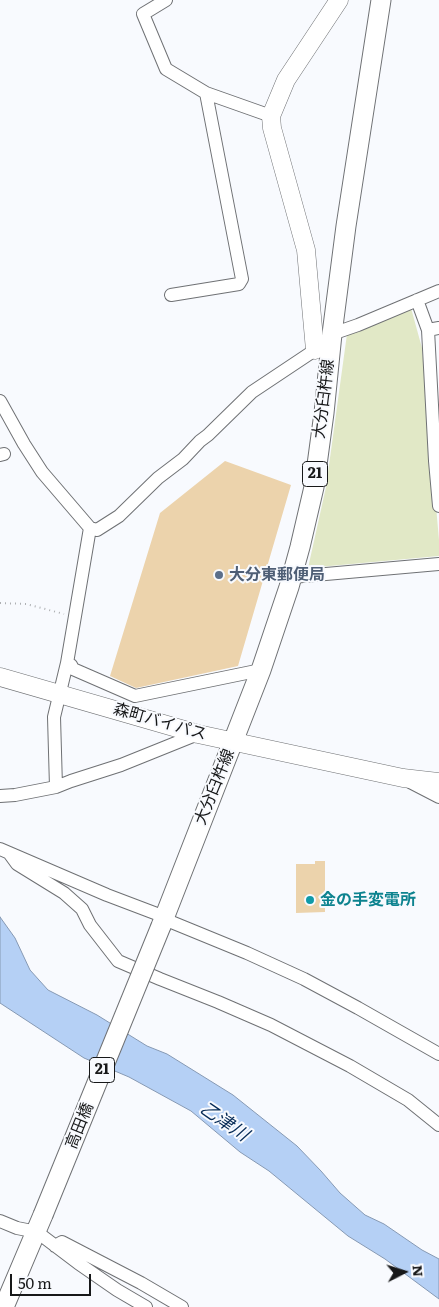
<!DOCTYPE html>
<html>
<head>
<meta charset="utf-8">
<style>
  body { margin:0 }
  #map { position:relative; width:439px; height:1307px; overflow:hidden; background:#f8fafe; font-family:Literata,serif }
  canvas { display:block }
  .north { position:absolute; left:379px; top:1247px; width:50px; height:50px; -webkit-text-stroke:4px #f8fafe; paint-order:stroke; rotate:85deg; font-size:14px; font-weight:700; line-height:20px; text-align:center; color:#171819 }
  .north::after { content:''; display:block; margin:auto; width:18px; height:22px; background:#171819; clip-path:polygon(50% 0,100% 100%,50% 72%,0 100%) }
  .scale { position:absolute; left:10px; top:1274px; width:81px; height:22px; box-sizing:border-box; border:2px solid #171819; border-top:0; padding-left:6px; font-size:15px; line-height:18px; white-space:nowrap; color:#171819; -webkit-text-stroke:4px #f8fafe; paint-order:stroke }
</style>
</head>
<body>
<div id="map">
<canvas width="439" height="1307"></canvas>
<div class="north">N</div>
<div class="scale">50 m</div>
</div>
<script>
const context = document.querySelector('canvas').getContext('2d');
context.lineJoin = 'round';
function fillPath(path, color) { context.fillStyle = color; context.fill(path, 'evenodd'); }
const shape = rows => new Path2D(rows.map(r => 'M' + r).join(''));
function stroke(path, color, width, dash) { context.strokeStyle = color; context.lineWidth = width; context.lineCap = dash ? 'butt' : 'round'; context.setLineDash(dash || []); context.stroke(path); }
function drawText(font, color, halo, rows, align = 'center') {
  context.font = font + ' Literata,"Noto Sans JP",serif'; context.lineWidth = 4; context.setLineDash([]); context.textBaseline = 'middle'; context.strokeStyle = halo; context.fillStyle = color; for (const [text, x, y, turn = 0] of rows) {
    context.save(); context.translate(x, y); context.rotate((+turn || 0) * Math.PI / 180); context.textAlign = isNaN(turn) ? turn : align; if (halo) context.strokeText(text, 0, 0); context.fillText(text, 0, 0); context.restore();
  }
}
const green = shape([
  [411,308,422,348,439,540,439,556,308,568,326,487,347,334]
]);
const water = shape([
  [0,917,15,938,30,970,48,990,97,1015,147,1046,167,1054,233,1095,297,1146,321,1171,340,1193,365,1215,384,1224,422,1250,439,1259,439,1299,385,1259,348,1236,269,1171,240,1152,191,1111,129,1077,84,1058,0,1003,0,917]
]);
const building = shape([
  [225,461,291,485,238,666,136,688,110,676,160,513],
  [315,861,325,861,325,912,296,913,296,864,315,864]
]);
const path = shape([
  [0,603,26,604,64,614]
]);
const street = shape([
  [166,0,143,14,166,69,206,93,242,279,239,284,171,295],
  [206,93,271,116],
  [417,300,428,330],
  [439,328,428,330,435,461,439,506],
  [0,401,24,444,42,472,90,528,97,530,119,516,158,478,183,459,200,441,208,435,252,392,315,350,332,334,358,325,439,291],
  [0,455,4,454],
  [292,577,439,564],
  [67,663,71,665,73,669,135,696,261,670],
  [410,782,439,797],
  [56,787,54,717,67,663,90,528],
  [0,796,15,795,56,787,71,781,121,765,198,734],
  [0,849,107,895,165,917],
  [9,853,17,864,64,893,82,909,90,925,118,961,160,979,218,1002,271,1025,350,1066,408,1100,439,1125],
  [164,919,247,953,304,979,358,1008,439,1054],
  [0,1221,17,1228,37,1232,78,1263,117,1290,146,1307],
  [55,1246,62,1242,141,1283,182,1307]
]);
const secondary = shape([
  [315,350,306,250,272,128,271,116,286,80,339,0],
  [0,677,198,734,403,778,439,782]
]);
const primary = shape([
  [161,926,261,670,289,587,300,547,314,487,324,413,332,334,346,226,381,0],
  [4,1307,43,1215]
]);
const primaryBridge = shape([
  [43,1215,161,926]
]);
const markers = [
  [219,575,5,"#5c6f8a"],
  [310,900,5,"#0f9aa8"]
];
const shields = [
  [315,474,25],
  [102,1070,25]
];
const shieldNames = [
  ["21",315,474],
  ["21",102,1070]
];
const streetNames = [
  ["大分臼杵線",324,399,-83],
  ["森町バイパス",160,722,16],
  ["大分臼杵線",215,787,-68],
  ["高田橋",80,1126,-68]
];
const serviceNames = [
  ["大分東郵便局",229,575]
];
const cultureNames = [
  ["金の手変電所",320,900]
];
const waterNames = [
  ["乙津川",224,1122,34]
];
fillPath(green, '#e1e8c6');
fillPath(water, '#b5d0f5');
stroke(water, '#8699b3', 1);
fillPath(building, '#ecd3ac');
stroke(street, '#6f7174', 14);
stroke(secondary, '#6f7174', 19);
stroke(primary, '#6f7174', 21);
stroke(path, '#adafb2', 2, [1, 4]);
stroke(street, '#fff', 12);
stroke(secondary, '#fff', 18);
stroke(primary, '#fff', 19);
stroke(primaryBridge, '#6f7174', 21, []);
stroke(primaryBridge, '#fff', 19);
for (const [x, y, r, color] of markers) { const dot = new Path2D(); dot.arc(x, y, r, 0, 2 * Math.PI); context.fillStyle = color; context.fill(dot); stroke(dot, '#f8fafe', 2); }
for (const [x, y, w] of shields) { const box = new Path2D(); box.roundRect(x - w / 2, y - 12.5, w, 25, 4); context.fillStyle = '#f8fafe'; context.fill(box); stroke(box, '#171819', 1); }
drawText('bold 15px', '#171819', null, shieldNames);
drawText('16px', '#171819', '#f8fafe', streetNames);
drawText('bold 16px', '#4e5e75', '#f8fafe', serviceNames, 'left');
drawText('bold 16px', '#0d838f', '#f8fafe', cultureNames, 'left');
drawText('italic 18px', '#042955', '#f8fafe', waterNames);
</script>
</body>
</html>
